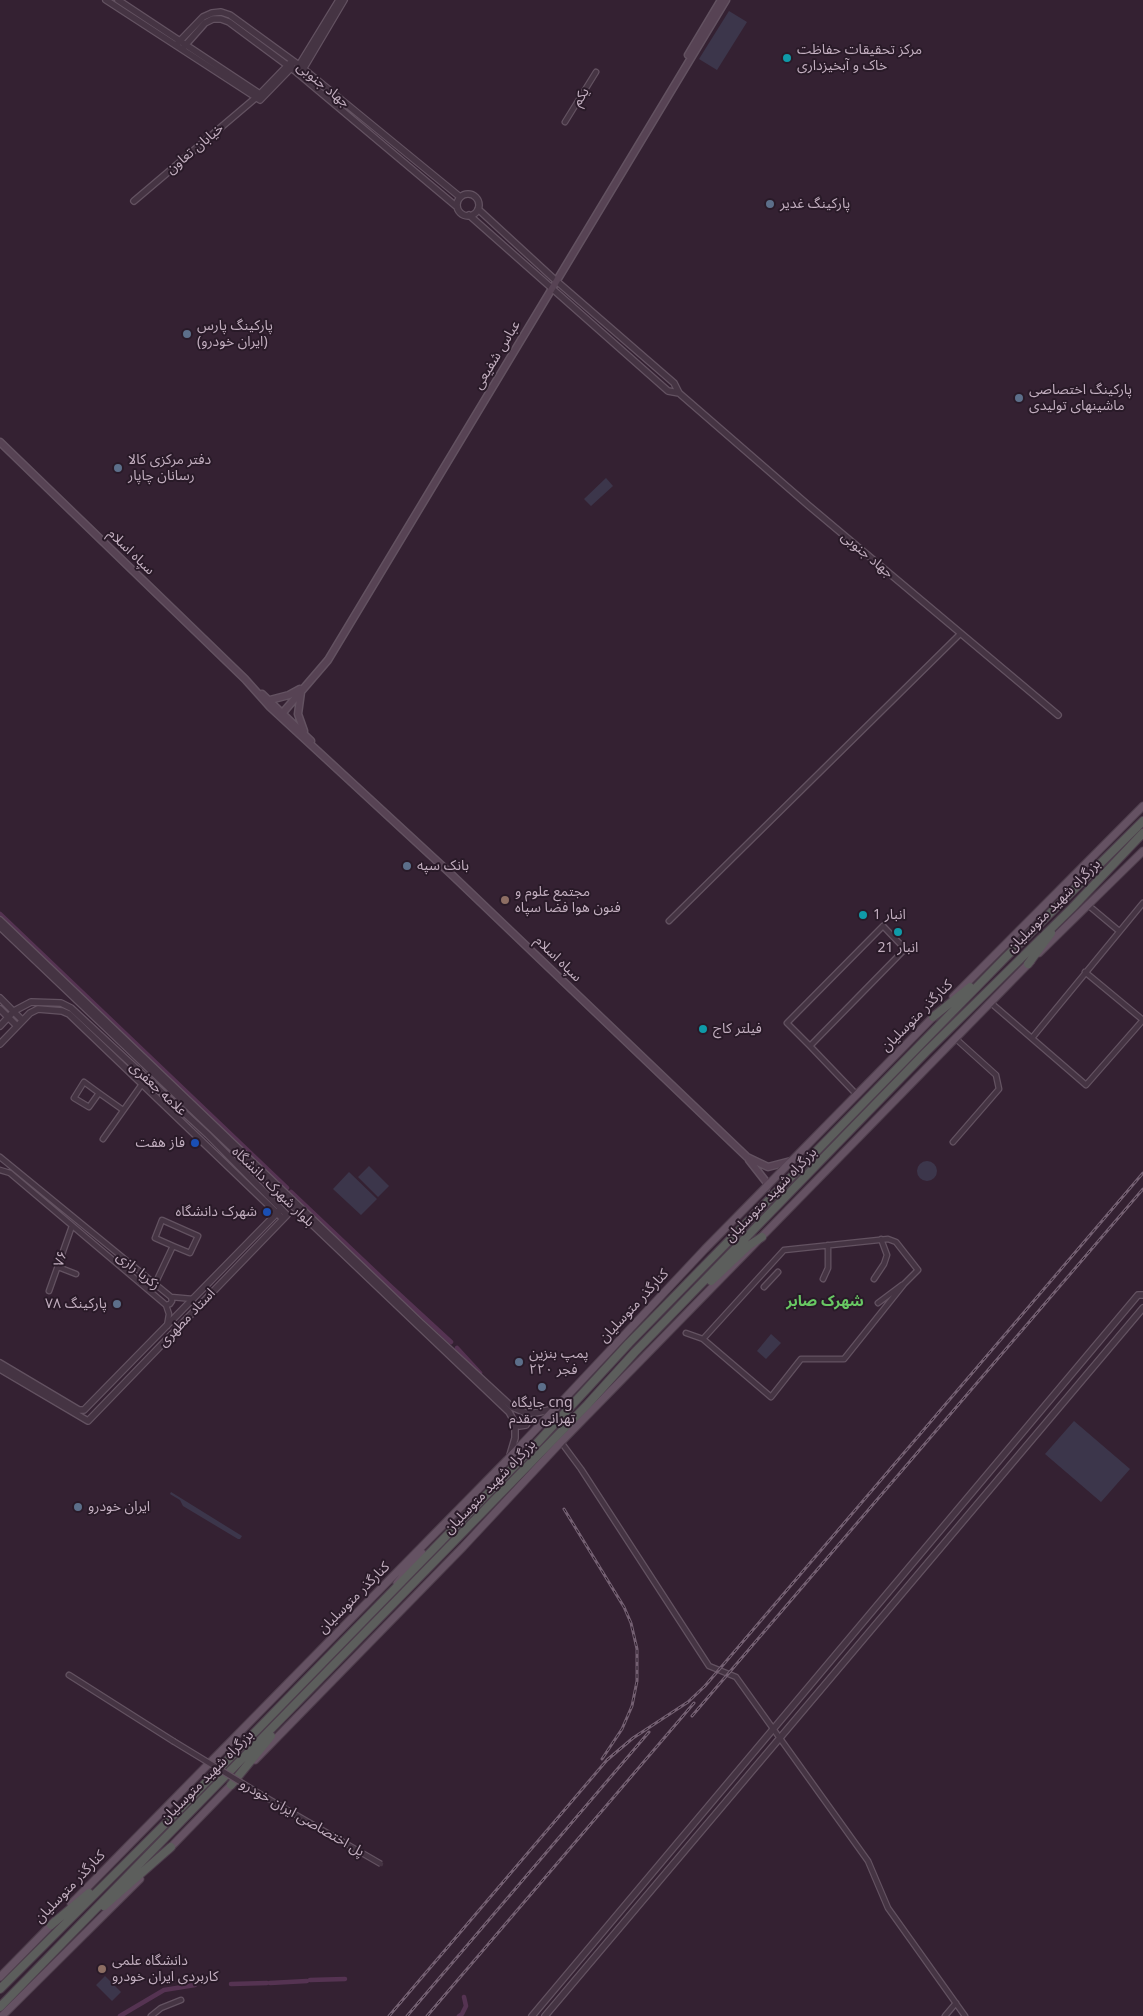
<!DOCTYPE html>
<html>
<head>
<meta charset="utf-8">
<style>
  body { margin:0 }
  canvas { display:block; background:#342132 }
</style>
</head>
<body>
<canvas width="1143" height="2016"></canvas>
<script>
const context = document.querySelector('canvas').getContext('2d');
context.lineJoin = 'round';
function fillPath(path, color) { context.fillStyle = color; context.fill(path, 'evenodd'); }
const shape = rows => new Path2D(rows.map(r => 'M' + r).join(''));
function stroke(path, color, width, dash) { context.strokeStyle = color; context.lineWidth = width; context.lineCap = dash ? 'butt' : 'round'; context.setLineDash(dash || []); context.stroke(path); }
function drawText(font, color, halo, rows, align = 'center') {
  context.font = font + ' "Noto Sans","Noto Sans Arabic",sans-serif'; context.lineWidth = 4; context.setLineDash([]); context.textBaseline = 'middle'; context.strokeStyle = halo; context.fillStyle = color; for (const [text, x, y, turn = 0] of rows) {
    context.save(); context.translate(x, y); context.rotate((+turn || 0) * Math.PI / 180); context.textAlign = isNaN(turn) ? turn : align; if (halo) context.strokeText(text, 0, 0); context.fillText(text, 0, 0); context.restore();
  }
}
const green = shape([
  [729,11,747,22,717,70,699,59],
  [606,478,613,486,591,506,584,499],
  '917 1171a10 10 0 1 1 20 0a10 10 0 1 1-20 0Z',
  [369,1166,389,1186,378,1197,358,1177],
  [349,1172,377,1199,361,1215,333,1189],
  [771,1334,781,1343,766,1359,757,1351],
  [1074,1421,1130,1469,1101,1502,1045,1454],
  [171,1492,242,1536,240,1539,238,1539,183,1506,180,1500,170,1494],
  [105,1976,121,1992,112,2001,96,1985]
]);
const canal = shape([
  [0,914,287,1188],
  [291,1192,388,1284,451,1342],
  [457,1348,480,1373],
  [310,1980,345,1979],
  [270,1983,307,1981],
  [231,1984,267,1983],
  [120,2016,164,1990,195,1985],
  [459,2016,462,2014,466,2006,464,1997]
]);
const minor = shape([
  [565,122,596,72],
  [1088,905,1119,931],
  [669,921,960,634],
  [883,926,905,949,810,1046,787,1023,883,926],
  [1085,972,1143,1020],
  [991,1003,1086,1085,1143,1020],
  [1032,1038,1143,903],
  [810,1046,856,1094],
  [99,1093,89,1107,74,1098,84,1082,99,1093,123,1110],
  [103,1139,147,1077],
  [953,1142,999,1089,996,1075,955,1038],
  [0,1157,171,1297],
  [0,1170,10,1173,166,1305,170,1304,172,1301,171,1297],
  [58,1267,76,1274],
  [823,1279,828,1268,828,1245],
  [874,1279,884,1264,887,1255,881,1239],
  [155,1284,173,1246,155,1238,162,1220,198,1236,190,1253,173,1246],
  [764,1287,778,1272],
  [49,1291,72,1226],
  [171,1297,193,1299],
  [878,1303,902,1285],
  [166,1305,169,1314,167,1326],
  [686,1333,703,1339,771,1397,801,1359,844,1359,904,1284,918,1270,896,1242,888,1239,784,1250,703,1339],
  [561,1442,581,1469,709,1666,736,1677,868,1861,888,1908,965,2016],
  [69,1675,173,1741],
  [151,2016,161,2008,181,2000],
  [945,2016,956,2003]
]);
const tertiary = shape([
  [106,0,260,100,292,67],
  [118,0,260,94,290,63],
  [176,45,203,17,212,13,221,12,230,15,300,66,460,197],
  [182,49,205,23,213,19,221,19,229,22,295,71,457,207],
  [298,67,339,0],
  [302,71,344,0],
  '457 205a11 11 0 1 1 22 0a11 11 0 1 1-22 0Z',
  [134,201,259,95],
  [478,209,553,278,674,383,679,393,808,505,1058,715],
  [469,215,668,391,679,393],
  [0,920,420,1322,512,1407,526,1413,535,1413,554,1409],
  [0,927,509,1412,514,1421,515,1428,515,1438,510,1455],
  [0,998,22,1020],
  [0,1009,17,1026],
  [0,1026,14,1011,31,1002,61,1003,71,1008,208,1135,287,1215,88,1421,0,1369],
  [0,1044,30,1013,38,1009,62,1011,69,1014,283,1219],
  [0,1363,79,1410,84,1410,280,1210],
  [514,1421,519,1426,526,1425,529,1420,526,1413],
  [532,2016,1138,1295,1143,1295],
  [545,2016,1143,1308]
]);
const secondary = shape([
  [688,55,721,0],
  [0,442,245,679,270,707,451,874,747,1157,768,1167,791,1161],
  [301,692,298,714,304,731],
  [262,694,311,741],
  [270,700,289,695,300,689],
  [280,716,328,660,726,0],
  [749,1160,767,1183,766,1188]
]);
const primary = shape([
  [1039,953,1143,851],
  [953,997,1143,806],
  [397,1583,422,1553],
  [255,1760,463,1547,561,1442,1031,961],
  [168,1850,234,1782],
  [71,1904,507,1460,705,1249,936,1014],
  [0,1977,55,1921],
  [2,2016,140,1879]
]);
const trunk = shape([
  [1028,964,1051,933],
  [933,1017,970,987],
  [711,1281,748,1246,762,1237],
  [231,1785,271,1736],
  [104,1906,171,1847],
  [51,1925,89,1893],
  [0,1989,179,1810,537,1443,629,1343,1006,957,1143,821],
  [0,2007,587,1405,635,1352,926,1052,1072,908,1143,833]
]);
const rail = shape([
  [564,1509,624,1607,631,1623,637,1649,637,1681,632,1706,622,1729,602,1759],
  [692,1716,1143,1189],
  [389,2016,607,1760,633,1738,688,1702,705,1686,1143,1173],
  [407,2016,649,1732],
  [427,2016,694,1703]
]);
const minorBridge = shape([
  [173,1741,265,1797,381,1864]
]);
const markers = [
  [787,58,5,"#0f9aa8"],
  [770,204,5,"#5c6f8a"],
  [187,334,5,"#5c6f8a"],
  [1019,398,5,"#5c6f8a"],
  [118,468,5,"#5c6f8a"],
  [407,866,5,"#5c6f8a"],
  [505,900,5,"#8d6e63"],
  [863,915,5,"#0f9aa8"],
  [898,932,5,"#0f9aa8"],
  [703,1029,5,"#0f9aa8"],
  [195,1143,5,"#1a4fb4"],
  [267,1212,5,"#1a4fb4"],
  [117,1304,5,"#5c6f8a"],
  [519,1362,5,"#5c6f8a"],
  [542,1387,5,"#5c6f8a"],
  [78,1507,5,"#5c6f8a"],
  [102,1969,5,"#8d6e63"]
];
const poiNames = [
  ["مرکز تحقیقات حفاظت",797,50],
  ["خاک و آبخیزداری",797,66],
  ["پارکینگ غدیر",780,204],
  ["پارکینگ پارس",197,326],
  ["(ایران خودرو)",197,342],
  ["پارکینگ اختصاصی",1029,390],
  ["ماشینهای تولیدی",1029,406],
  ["دفتر مرکزی کالا",128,460],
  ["رسانان چاپار",128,476],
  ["بانک سپه",417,866],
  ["مجتمع علوم و",515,892],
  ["فنون هوا فضا سپاه",515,908],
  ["انبار 1",873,915],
  ["انبار 21",898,948,"center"],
  ["فیلتر کاج",713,1029],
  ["فاز هفت",185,1143,"right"],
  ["شهرک دانشگاه",257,1212,"right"],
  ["پارکینگ ۷۸",107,1304,"right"],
  ["پمپ بنزین",529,1354],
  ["۲۲۰ فجر",529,1370],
  ["جایگاه cng",542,1403,"center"],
  ["تهرانی مقدم",542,1419,"center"],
  ["ایران خودرو",88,1507],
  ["دانشگاه علمی",112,1961],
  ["کاربردی ایران خودرو",112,1977]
];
const streetNames = [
  ["جهاد جنوبی",323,85,39],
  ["یکم",581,97,-58],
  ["خیابان تعاون",195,149,-40],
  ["عباس شفیعی",497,355,-59],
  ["سپاه اسلام",131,552,44],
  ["جهاد جنوبی",867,555,40],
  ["بزرگراه شهید متوسلیان",1054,906,-45],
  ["سپاه اسلام",558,959,44],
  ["کنارگذر متوسلیان",917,1016,-45],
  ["علامه جعفری",158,1089,43],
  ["بلوار شهرک دانشگاه",273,1187,44],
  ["بزرگراه شهید متوسلیان",771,1195,-46],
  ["۷۶",61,1259,-71],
  ["زکریا رازی",138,1271,39],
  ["کنارگذر متوسلیان",634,1306,-47],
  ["استاد مطهری",187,1318,-46],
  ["بزرگراه شهید متوسلیان",490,1487,-46],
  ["کنارگذر متوسلیان",354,1598,-45],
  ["بزرگراه شهید متوسلیان",207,1777,-45],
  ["پل اختصاصی ایران خودرو",302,1818,30],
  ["کنارگذر متوسلیان",70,1887,-46]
];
const neighbourhoodNames = [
  ["شهرک صابر",825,1302]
];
fillPath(green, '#3c364b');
stroke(canal, '#553352', 4.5);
stroke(minor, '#635261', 7);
stroke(tertiary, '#635261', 8);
stroke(secondary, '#635261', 9);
stroke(primary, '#4e3e4c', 9);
stroke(trunk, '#4c3c4b', 10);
stroke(minor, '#453443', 4.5);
stroke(tertiary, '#453443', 5.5);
stroke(secondary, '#574354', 6);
stroke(primary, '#655263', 7);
stroke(trunk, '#5c5e5c', 8);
stroke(rail, '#746072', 3);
stroke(rail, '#291a28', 1, [4]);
stroke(minorBridge, '#635261', 7, []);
stroke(minorBridge, '#453443', 4.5);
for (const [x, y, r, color] of markers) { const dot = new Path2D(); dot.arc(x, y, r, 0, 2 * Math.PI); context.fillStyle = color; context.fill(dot); stroke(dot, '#291a28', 2); }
drawText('14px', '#c2aebf', '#291a28', poiNames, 'left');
drawText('14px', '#c2aebf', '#291a28', streetNames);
drawText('bold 15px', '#68c863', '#291a28', neighbourhoodNames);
</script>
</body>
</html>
